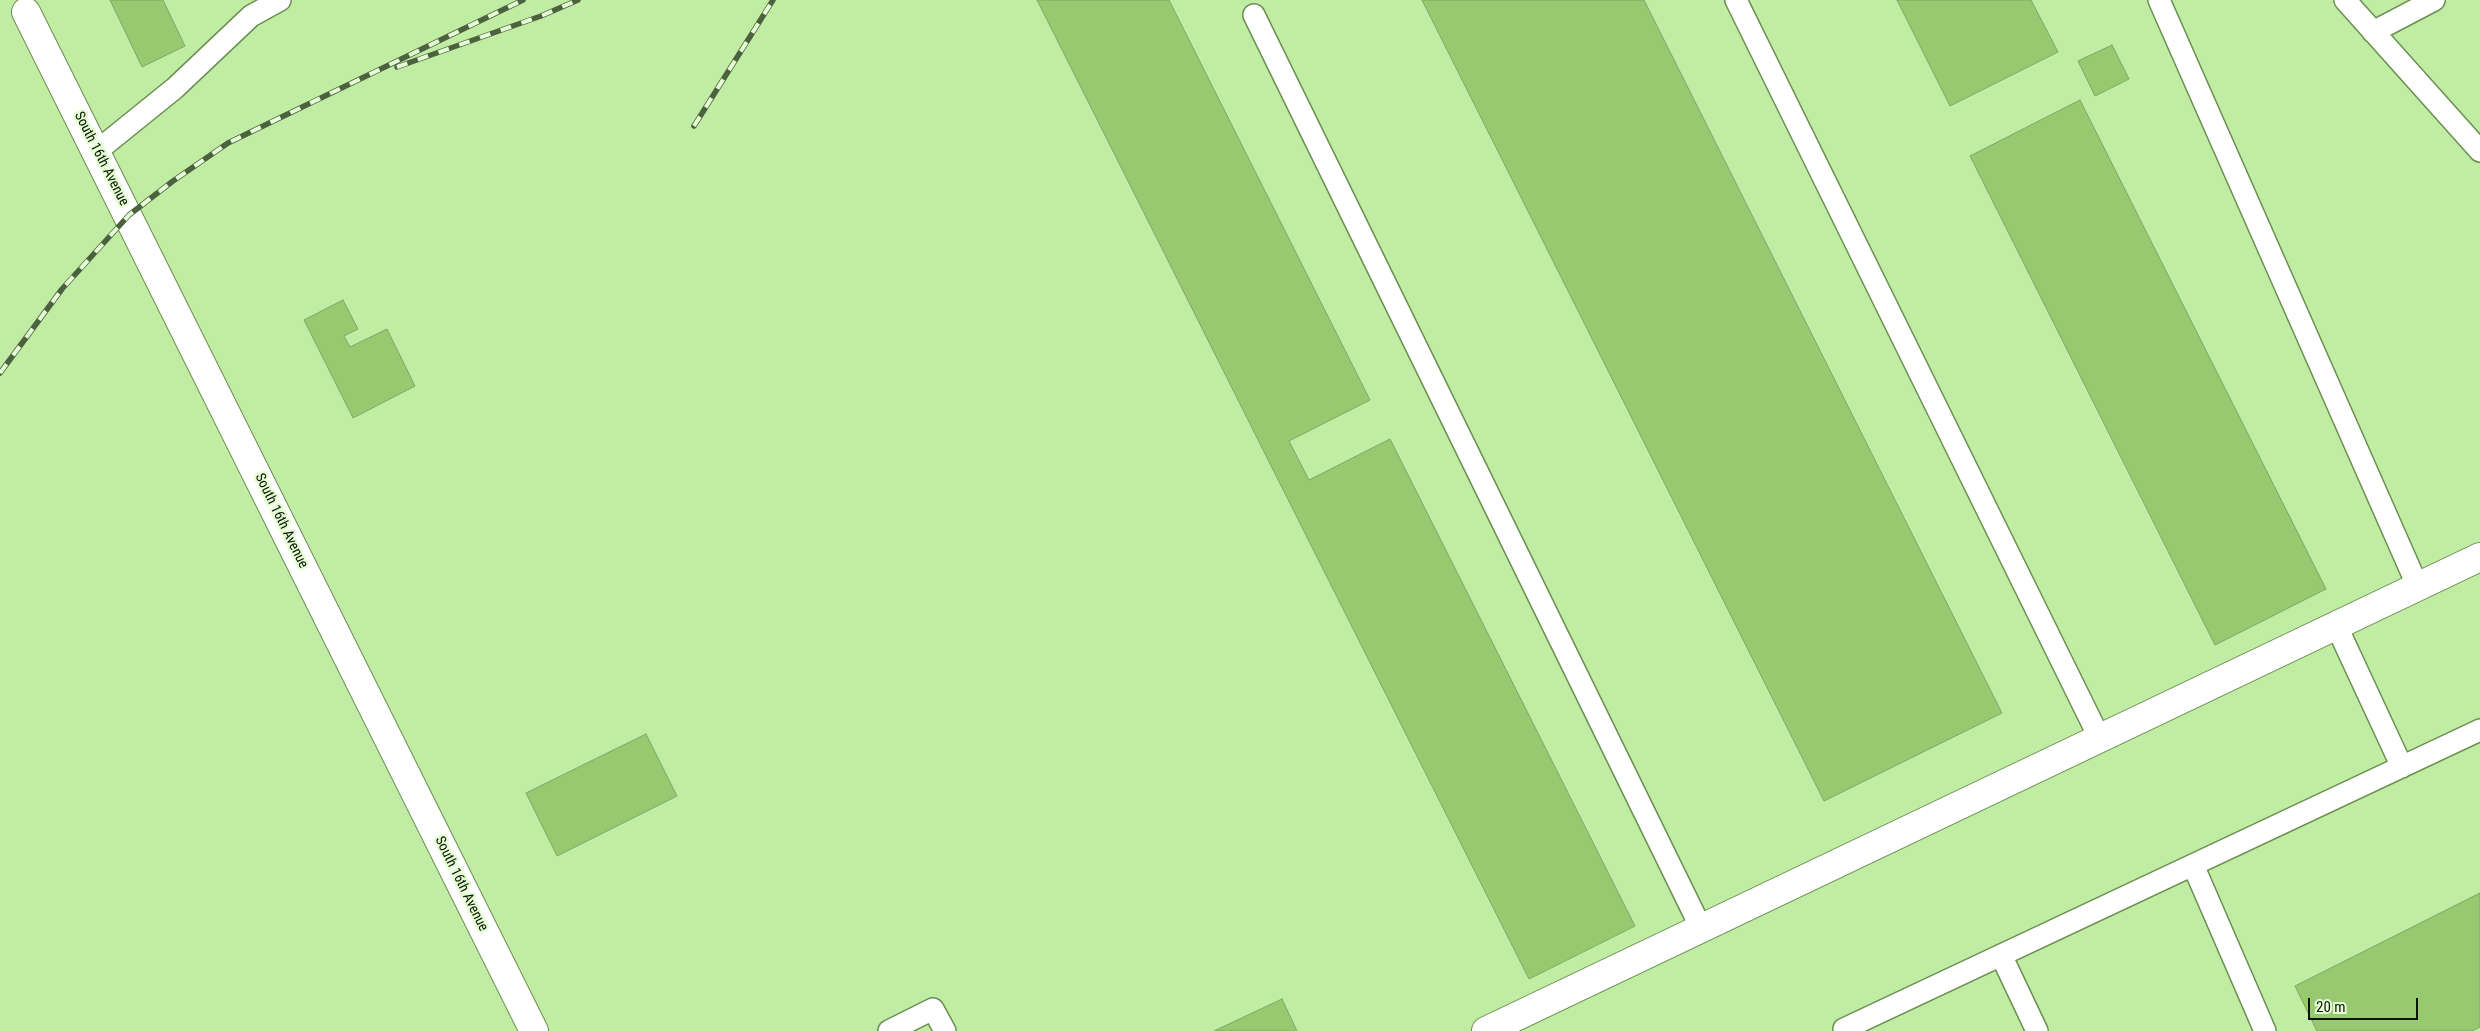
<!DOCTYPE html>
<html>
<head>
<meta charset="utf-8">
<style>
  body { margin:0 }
  #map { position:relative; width:2480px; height:1031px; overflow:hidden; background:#cff6b3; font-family:"Roboto Condensed",sans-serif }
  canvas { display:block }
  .scale { position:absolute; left:2308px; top:998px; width:110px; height:22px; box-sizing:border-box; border:2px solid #081500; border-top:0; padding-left:6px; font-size:15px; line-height:18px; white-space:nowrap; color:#081500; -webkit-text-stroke:4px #e6fed6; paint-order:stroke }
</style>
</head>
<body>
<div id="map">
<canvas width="2480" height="1031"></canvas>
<div class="scale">20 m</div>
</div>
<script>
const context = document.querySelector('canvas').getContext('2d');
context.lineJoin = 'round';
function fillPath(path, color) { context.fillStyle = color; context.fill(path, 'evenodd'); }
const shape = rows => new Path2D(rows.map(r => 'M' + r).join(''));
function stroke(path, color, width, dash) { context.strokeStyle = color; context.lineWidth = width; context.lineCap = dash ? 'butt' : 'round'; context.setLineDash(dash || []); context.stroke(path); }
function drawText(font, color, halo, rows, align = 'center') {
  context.font = font + ' "Roboto Condensed",sans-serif'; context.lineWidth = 5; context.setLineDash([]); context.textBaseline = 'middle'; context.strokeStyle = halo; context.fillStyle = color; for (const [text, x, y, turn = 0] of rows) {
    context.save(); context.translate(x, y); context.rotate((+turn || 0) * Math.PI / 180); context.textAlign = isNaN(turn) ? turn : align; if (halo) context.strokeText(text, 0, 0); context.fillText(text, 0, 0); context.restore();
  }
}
const built = shape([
  [0,0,2480,0,2480,1031,0,1031]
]);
const building = shape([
  [110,0,163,0,185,46,142,67,110,0],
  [1037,0,1169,0,1370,400,1289,441,1309,480,1390,439,1635,926,1529,979,1037,0],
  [1422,0,1644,0,2002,713,1824,801,1422,0],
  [1897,0,2031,0,2058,52,1950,106,1897,0],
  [2112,45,2129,79,2095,96,2078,61,2112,45],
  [2080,100,2326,589,2215,645,1970,156,2080,100],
  [343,300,358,329,344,336,350,347,387,329,415,386,353,418,304,320,343,300],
  [646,734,677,796,557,856,526,793,646,734],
  [2480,893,2480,1027,2472,1031,2317,1031,2295,986,2480,893],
  [1282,999,1297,1031,1214,1031,1282,999]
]);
const lane = shape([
  [1736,0,2100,739],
  [2159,0,2418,587],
  [2345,0,2480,151],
  [1254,15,1701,928],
  [2373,32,2434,0],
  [97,151,175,88,251,16,280,0],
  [2336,625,2402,767],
  [2193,865,2265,1031],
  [2001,955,2037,1031],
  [889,1031,933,1009,945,1031],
  [1845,1031,1844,1029,2480,730]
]);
const street = shape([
  [26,12,534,1031],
  [1486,1031,2480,557]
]);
const rail = shape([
  [397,67,541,16,578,0],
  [694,126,773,0],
  [0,373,62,289,129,215,173,181,228,143,523,0]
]);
const streetNames = [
  ["South 16th Avenue",101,159,63],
  ["South 16th Avenue",281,521,64],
  ["South 16th Avenue",461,884,64]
];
fillPath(built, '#c1eca3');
fillPath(building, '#97ca70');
stroke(building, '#81a667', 1);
stroke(lane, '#6b8f51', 24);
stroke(street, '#6b8f51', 30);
stroke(lane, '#fff', 21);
stroke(street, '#fff', 28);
stroke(rail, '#4c623e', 5.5);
stroke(rail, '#e6fed6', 4, [11]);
drawText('14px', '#081500', '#e6fed6', streetNames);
</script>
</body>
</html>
